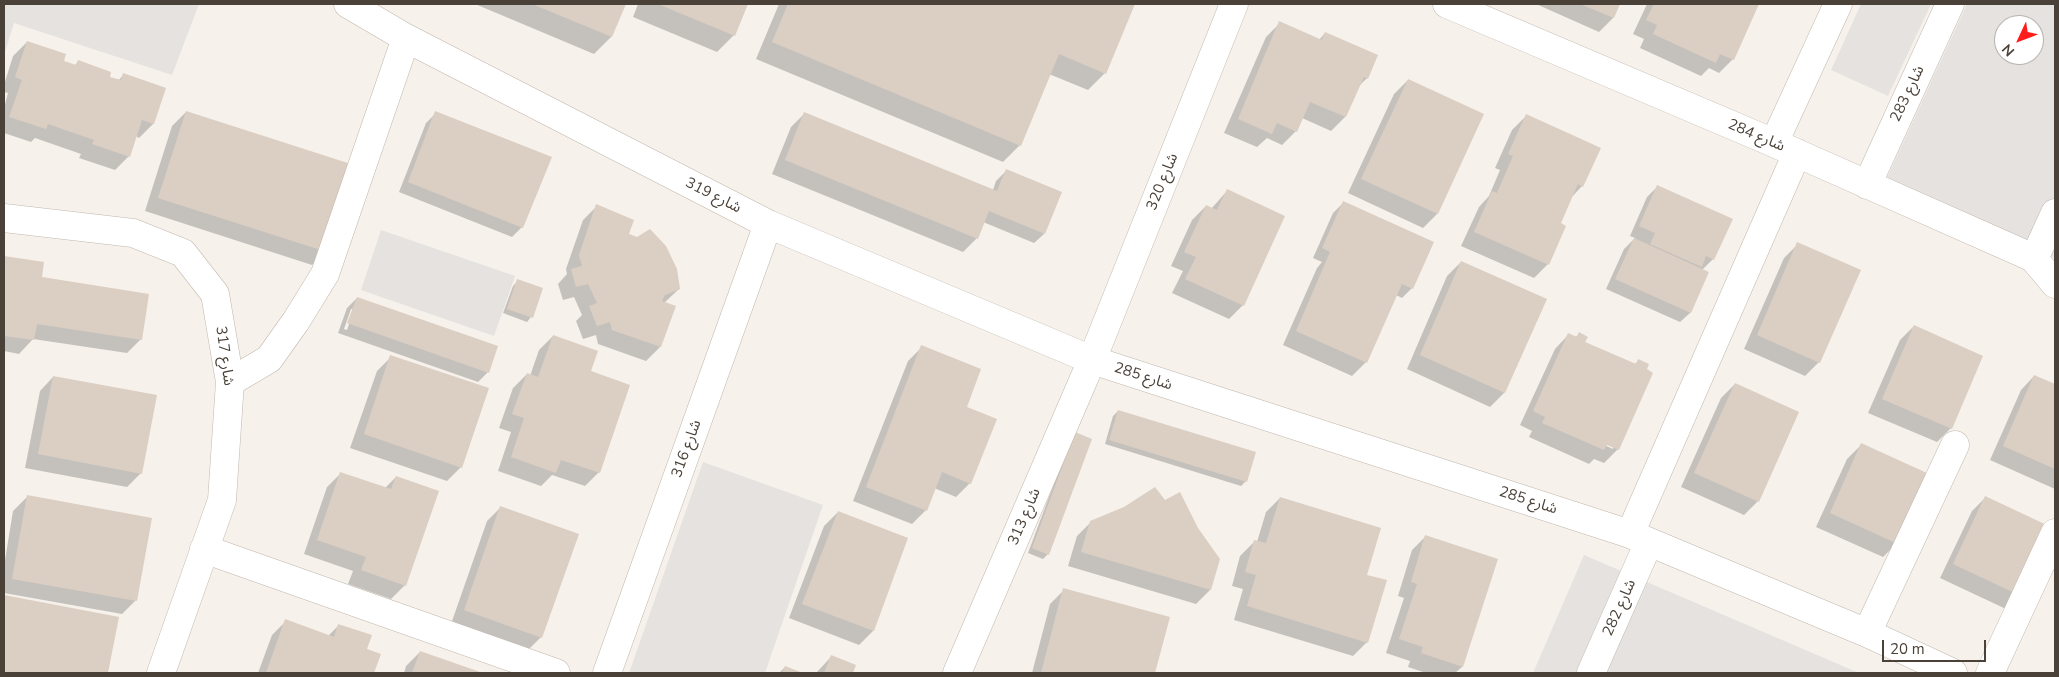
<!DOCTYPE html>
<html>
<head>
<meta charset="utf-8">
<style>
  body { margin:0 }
  #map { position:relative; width:2059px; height:677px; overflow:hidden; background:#f6f1eb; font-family:"Nunito Sans",sans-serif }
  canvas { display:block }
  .frame { position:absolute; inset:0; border:5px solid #4a4138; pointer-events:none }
  .north { position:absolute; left:1994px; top:15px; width:50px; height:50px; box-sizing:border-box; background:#fff; border:1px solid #b7b3af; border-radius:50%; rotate:227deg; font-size:14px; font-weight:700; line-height:20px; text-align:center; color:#4a4138 }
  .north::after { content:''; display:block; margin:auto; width:18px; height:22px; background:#fe1d1a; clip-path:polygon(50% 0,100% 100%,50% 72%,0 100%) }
  .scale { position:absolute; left:1882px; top:640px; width:104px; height:22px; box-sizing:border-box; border:2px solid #4a4138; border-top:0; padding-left:6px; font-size:15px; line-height:18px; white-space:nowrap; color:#4a4138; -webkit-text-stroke:4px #fff; paint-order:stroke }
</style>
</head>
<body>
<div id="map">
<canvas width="2059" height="677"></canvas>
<div class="frame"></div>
<div class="north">N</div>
<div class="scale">20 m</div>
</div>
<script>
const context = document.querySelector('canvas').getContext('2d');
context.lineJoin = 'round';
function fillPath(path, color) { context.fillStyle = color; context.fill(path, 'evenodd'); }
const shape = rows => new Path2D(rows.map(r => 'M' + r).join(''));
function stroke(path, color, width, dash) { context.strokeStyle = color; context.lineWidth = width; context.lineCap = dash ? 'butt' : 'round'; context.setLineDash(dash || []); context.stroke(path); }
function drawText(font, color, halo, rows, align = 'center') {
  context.font = font + ' "Nunito Sans","Noto Sans Arabic",sans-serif'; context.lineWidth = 4; context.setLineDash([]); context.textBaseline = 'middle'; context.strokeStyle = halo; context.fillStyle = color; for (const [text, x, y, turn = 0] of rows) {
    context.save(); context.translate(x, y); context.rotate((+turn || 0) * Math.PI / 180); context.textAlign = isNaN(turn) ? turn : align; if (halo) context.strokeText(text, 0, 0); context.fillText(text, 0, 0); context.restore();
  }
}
const parking = shape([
  [4,4,199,4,172,75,14,23,4,55],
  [1861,4,1931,4,1888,96,1831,70],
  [1967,4,2055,4,2055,258,1886,180],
  [2004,25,2034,25,2034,55,2004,55],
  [381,230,515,276,494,336,361,290],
  [703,462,823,505,765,673,629,673],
  [1584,555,1859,673,1533,673]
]);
const shadow = shape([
  [475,4,624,4,611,37,594,54],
  [638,4,747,4,734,35,717,52,633,17],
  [779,4,1134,4,1105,73,1088,90,1049,74,1020,145,1003,162,756,59],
  [1536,4,1619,4,1613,18,1599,32],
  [1647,4,1758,4,1733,59,1719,73,1709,68,1701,76,1640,48,1644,39,1633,34],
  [1280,23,1319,40,1325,33,1367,78,1358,87,1345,117,1331,131,1302,118,1296,131,1282,145,1267,138,1257,147,1224,133,1266,37],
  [27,42,62,62,74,66,78,62,108,78,118,81,124,74,165,88,153,124,139,138,136,136,129,156,115,170,79,158,81,154,35,138,31,142,4,133,4,108,8,93,4,92,4,85,13,56],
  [1408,80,1482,115,1437,214,1423,228,1348,193,1394,94],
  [186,112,326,251,312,265,145,211,172,126],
  [436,113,522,227,512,237,399,192,426,123],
  [805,113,993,190,996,181,1006,171,1044,234,1034,243,983,222,977,238,963,252,772,174,791,127],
  [1526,116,1582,186,1571,198,1559,224,1548,264,1534,278,1461,246,1479,207,1489,196,1500,170,1495,168,1512,130],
  [1657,187,1713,259,1702,270,1690,313,1680,322,1606,289,1624,249,1635,238,1630,236,1647,197],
  [1227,191,1243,305,1229,319,1172,293,1183,271,1171,266,1192,220,1206,206,1211,209],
  [1343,203,1412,288,1402,298,1396,295,1366,362,1352,376,1283,345,1317,268,1322,262,1313,258,1333,213],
  [597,206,628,235,679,289,664,303,674,307,660,347,646,361,598,344,596,335,583,339,576,321,582,315,574,297,563,300,558,284,567,274,566,269,583,220],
  [1798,244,1819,362,1805,376,1744,349,1784,258],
  [5,257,40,278,141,339,127,353,33,339,19,354,4,351],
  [1461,262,1546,300,1504,393,1490,407,1407,369,1447,276],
  [518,281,531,317,527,322,503,313,513,286],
  [357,298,488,372,478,382,338,333,347,308],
  [351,309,354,309,347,330,344,329],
  [1914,326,1951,428,1937,442,1868,413,1900,340],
  [1579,334,1584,342,1634,365,1638,361,1618,449,1604,463,1594,459,1589,464,1529,437,1532,431,1520,425,1555,349,1568,335,1575,338],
  [1600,443,1613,446,1613,449],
  [553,336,589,372,599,472,585,486,552,475,541,486,498,471,511,432,499,428,513,388,527,374,530,376,539,350],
  [922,347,965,407,970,483,956,497,934,488,926,510,912,524,853,501,908,361],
  [391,357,461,467,447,481,350,448,377,371],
  [2034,376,2055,385,2055,489,1990,460,2021,390],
  [53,377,141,473,127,487,25,468,40,391],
  [1735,384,1798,413,1758,501,1744,515,1681,487,1721,398],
  [1118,411,1246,481,1241,486,1105,444,1113,416],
  [1075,433,1048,554,1043,559,1028,553,1071,438],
  [1861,445,1897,543,1883,557,1816,527,1847,459],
  [341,473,385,488,396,477,405,585,391,599,348,584,353,571,304,554,327,487],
  [27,497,136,600,122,614,4,593,4,566,13,511],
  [1986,497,2051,528,2006,609,1940,578,1972,511],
  [1280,498,1366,575,1367,642,1353,656,1234,620,1243,589,1232,586,1240,556,1254,542,1257,542,1266,512],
  [1165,502,1197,529,1219,559,1210,590,1196,604,1068,566,1077,536,1091,522],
  [501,507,541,637,527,651,451,624,487,521],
  [838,512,907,538,873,631,859,645,789,618,824,526],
  [1426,536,1462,667,1455,673,1426,673,1408,667,1410,661,1386,653,1404,598,1398,596,1412,550],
  [1064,590,1168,618,1154,673,1032,673,1050,604],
  [4,596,117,618,107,673,4,673],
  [286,621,328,636,339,625,366,650,380,655,373,673,258,673,272,635],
  [420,652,480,673,404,673,406,666],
  [831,657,854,666,851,673,816,673],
  [785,667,800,673,779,673]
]);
const building = shape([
  [532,4,626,4,612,37],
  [658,4,748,4,735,36],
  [788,4,1135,4,1106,74,1059,54,1021,146,772,42],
  [1580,4,1620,4,1614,18],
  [1654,4,1759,4,1734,60,1720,54,1716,63,1653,34,1657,25,1646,20],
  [1279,21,1322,40,1325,32,1378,55,1368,79,1364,77,1346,117,1310,102,1297,132,1277,123,1272,134,1238,119],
  [27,41,66,54,64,61,76,65,78,60,111,72,110,77,121,80,123,73,166,88,154,124,142,120,130,157,92,144,94,140,48,124,46,129,9,117,22,80,15,77],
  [1408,79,1484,114,1438,214,1361,179],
  [186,111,354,165,327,252,158,198],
  [435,111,552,157,523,228,408,182],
  [804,112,997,191,1006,169,1062,192,1045,234,989,211,978,239,785,160],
  [1526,114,1601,148,1583,187,1578,184,1561,223,1566,226,1549,265,1474,232,1492,191,1497,193,1513,156,1508,154],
  [1657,185,1733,219,1714,260,1706,256,1702,267,1650,244,1655,233,1639,226],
  [1227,189,1285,216,1244,306,1185,279,1196,257,1184,252,1206,205,1217,210],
  [1343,201,1434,242,1413,289,1402,284,1367,363,1296,331,1330,252,1322,248],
  [596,204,634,220,629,234,637,237,650,229,666,246,677,269,680,289,665,295,662,301,676,306,661,347,612,330,610,322,597,326,589,306,597,303,588,284,576,287,571,269,582,266,579,255],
  [1634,238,1709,272,1691,313,1615,279],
  [1797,242,1861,270,1820,363,1757,335],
  [4,256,44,262,42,277,149,294,142,340,37,324,34,340,4,336],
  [1461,261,1547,299,1505,393,1420,355],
  [517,279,543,288,533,318,507,309],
  [357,297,498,346,489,373,347,323],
  [1914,325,1983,356,1952,429,1882,399],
  [1579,332,1588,337,1585,342,1636,364,1638,359,1649,364,1647,369,1653,373,1619,450,1607,445,1604,450,1542,423,1545,417,1533,411,1568,333,1577,337],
  [553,335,598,351,591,371,630,385,600,473,561,460,556,473,511,457,524,418,512,414,527,373,538,377],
  [921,345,981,369,967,407,997,419,971,484,942,472,927,511,866,487],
  [390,355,489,388,462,468,364,434],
  [2034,375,2055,384,2055,469,2003,446],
  [53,376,157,395,142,474,38,454],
  [1735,383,1799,412,1759,502,1694,473],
  [1118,410,1256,452,1247,482,1109,440],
  [1075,432,1092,439,1049,555,1032,548],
  [1861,443,1929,474,1898,544,1830,513],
  [340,472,391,489,396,476,439,491,406,586,361,570,366,557,317,540],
  [1155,487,1165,500,1180,492,1198,528,1220,559,1211,590,1081,552,1090,521,1124,507],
  [27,495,152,518,137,601,12,579],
  [1985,496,2053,528,2021,596,1953,564],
  [1280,497,1381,528,1367,575,1387,580,1368,643,1247,606,1256,575,1245,572,1254,540,1266,543],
  [500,506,579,534,542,638,464,610],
  [838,511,908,538,874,631,802,604],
  [1425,535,1498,559,1463,667,1421,653,1423,647,1399,639,1417,584,1411,582],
  [1063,588,1170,617,1155,673,1041,673],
  [4,595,119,617,108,673,4,673],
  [285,619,334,637,338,624,372,635,367,649,381,654,374,673,266,673],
  [420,651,483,673,412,673],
  [831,655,856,665,853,673,824,673],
  [785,666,803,673,782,673]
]);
const minor = shape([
  [348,4,406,38,768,224,1092,360,1630,534,1867,633,1953,673],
  [1447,4,1774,143,2029,256,2034,259,2055,284],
  [1774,143,1838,4],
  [1867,185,1950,4],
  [4,218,133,233,183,253,215,294,230,382,222,500,161,673],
  [2034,259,2055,213],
  [230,382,269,359,296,321,325,274,406,38],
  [1630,534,1797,153],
  [204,549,556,673],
  [1867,633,1955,445],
  [607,673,768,224],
  [957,673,1092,360,1234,4],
  [1591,673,1649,542],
  [1990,673,2055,533]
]);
const streetNames = [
  ["شارع 283",1908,94,-65],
  ["شارع 284",1756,136,23],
  ["شارع 320",1163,182,-68],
  ["شارع 319",713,196,27],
  ["شارع 317",224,356,82],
  ["شارع 285",1143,377,18],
  ["شارع 316",687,449,-70],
  ["شارع 285",1528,501,18],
  ["شارع 313",1025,517,-67],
  ["شارع 282",1620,608,-66]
];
fillPath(parking, '#e5e2df');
fillPath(shadow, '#0003');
fillPath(building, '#dbcec3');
stroke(minor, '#c2b7ad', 29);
stroke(minor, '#fff', 28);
drawText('15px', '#4a4138', '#fff', streetNames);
</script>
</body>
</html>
